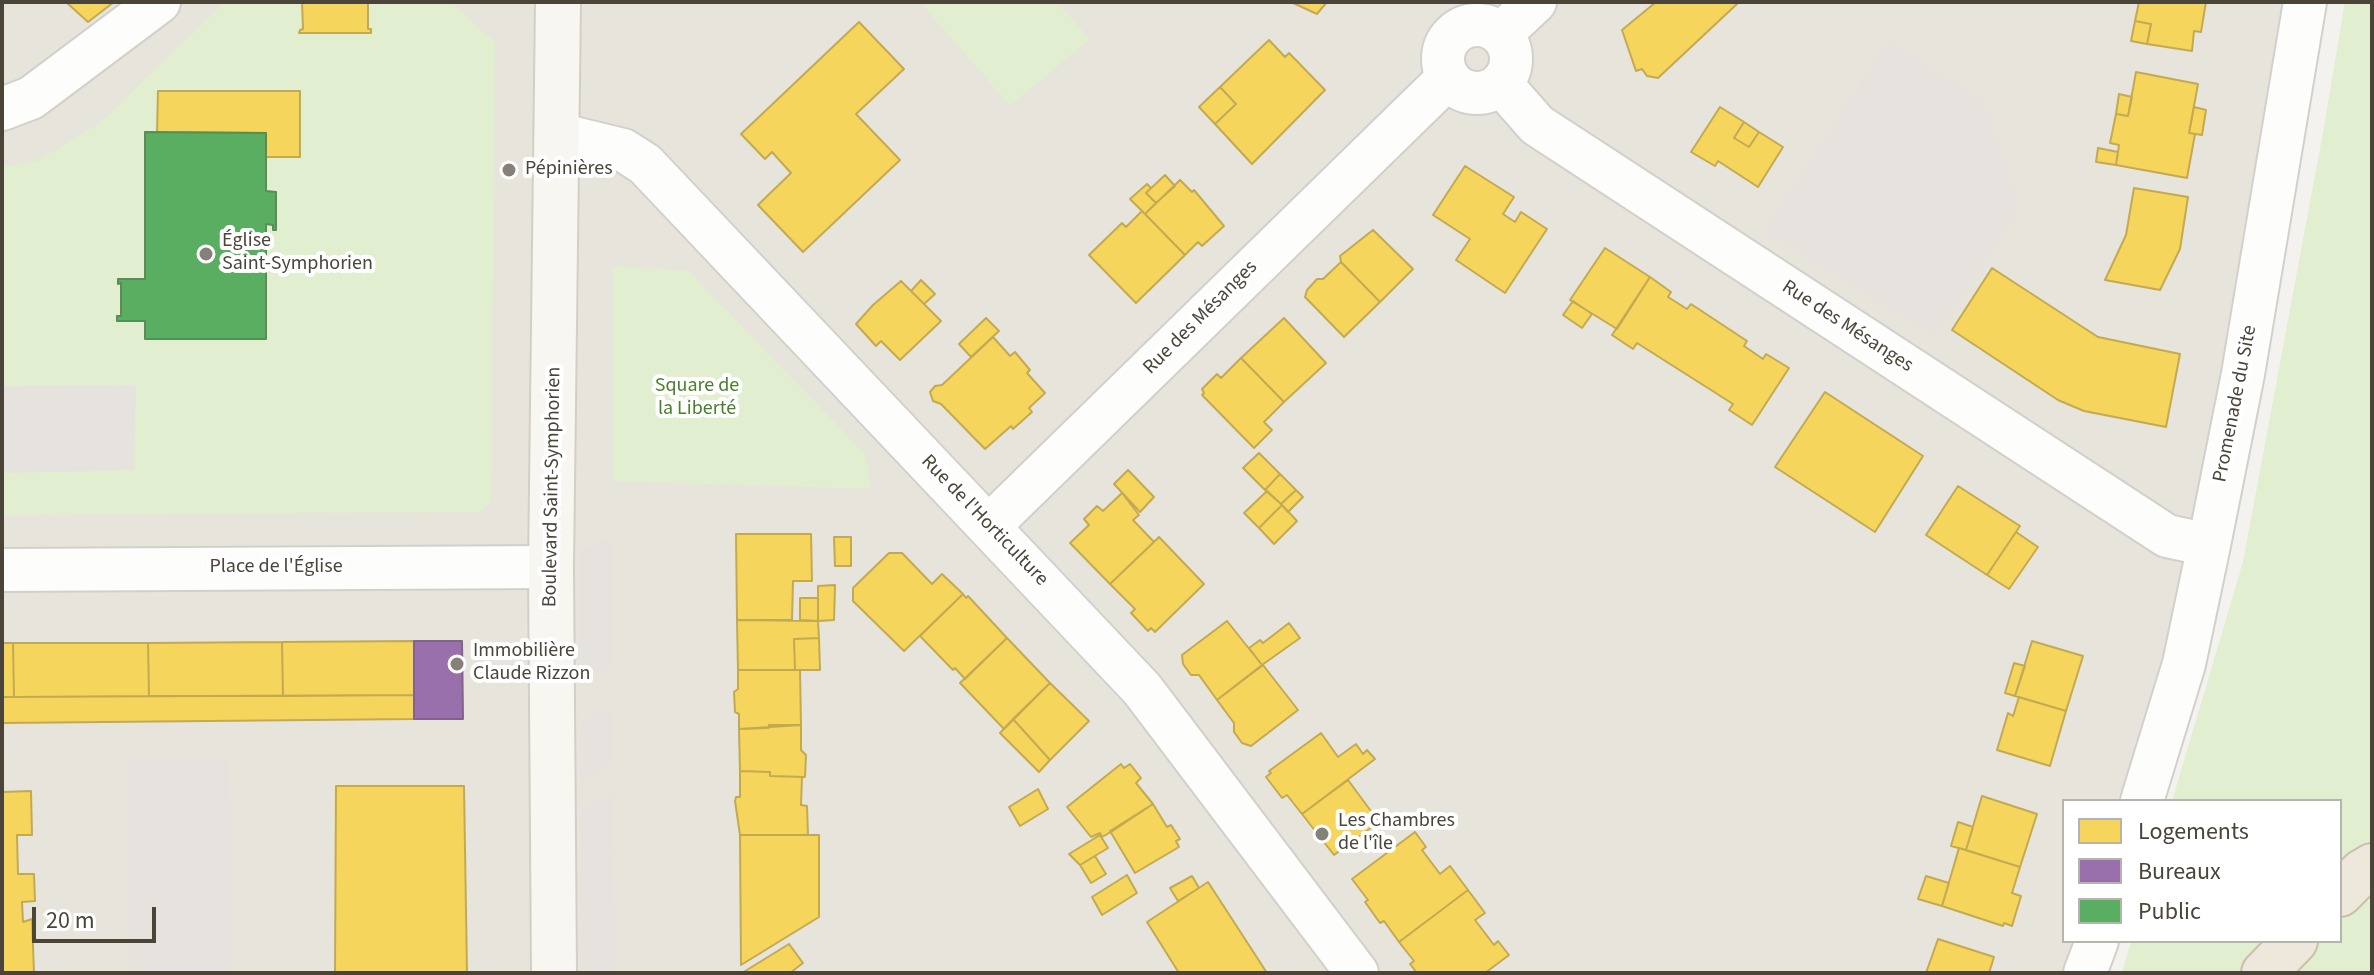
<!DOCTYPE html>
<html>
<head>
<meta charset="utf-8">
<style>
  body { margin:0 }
  #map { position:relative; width:2374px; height:975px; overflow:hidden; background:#f4f2ee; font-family:"Source Sans 3",sans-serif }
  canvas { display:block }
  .frame { position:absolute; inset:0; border:4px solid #4b4439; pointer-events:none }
  .legend { position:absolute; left:2062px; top:799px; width:280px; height:144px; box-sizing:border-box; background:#fff; border:2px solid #b7b4b0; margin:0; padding:10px 14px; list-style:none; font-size:24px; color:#4b4439 }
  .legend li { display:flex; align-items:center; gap:16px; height:40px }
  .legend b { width:40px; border:2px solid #b7b4b0 }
  .scale { position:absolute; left:32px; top:907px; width:124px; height:36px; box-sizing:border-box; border:4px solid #4b4439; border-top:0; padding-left:10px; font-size:24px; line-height:28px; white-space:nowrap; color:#4b4439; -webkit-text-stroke:6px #fff; paint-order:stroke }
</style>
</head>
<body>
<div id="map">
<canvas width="2374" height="975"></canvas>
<div class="frame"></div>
<ul class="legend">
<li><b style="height:22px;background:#f6d55c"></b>Logements</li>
<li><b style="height:22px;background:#9970ab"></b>Bureaux</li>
<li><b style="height:22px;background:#5aae61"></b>Public</li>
</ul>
<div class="scale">20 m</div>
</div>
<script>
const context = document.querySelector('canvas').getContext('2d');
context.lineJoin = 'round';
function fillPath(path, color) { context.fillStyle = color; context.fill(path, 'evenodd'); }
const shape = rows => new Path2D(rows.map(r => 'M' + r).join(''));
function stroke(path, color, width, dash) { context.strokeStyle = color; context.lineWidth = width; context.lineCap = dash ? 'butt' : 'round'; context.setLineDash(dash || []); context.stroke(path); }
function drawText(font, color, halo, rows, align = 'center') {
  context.font = font + ' "Source Sans 3",sans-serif'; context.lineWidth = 8; context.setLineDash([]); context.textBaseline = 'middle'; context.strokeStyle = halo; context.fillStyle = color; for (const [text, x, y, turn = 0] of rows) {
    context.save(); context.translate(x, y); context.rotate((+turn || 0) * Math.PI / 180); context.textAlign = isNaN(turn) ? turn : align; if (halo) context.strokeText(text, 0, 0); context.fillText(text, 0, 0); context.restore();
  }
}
const residential = shape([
  [2,2,2305,2,2142,801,2064,801,2064,941,2097,941,2085,973,2,973]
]);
const green = shape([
  [224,2,451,2,495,42,491,502,479,512,2,515,2,167,37,161,100,123],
  [923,2,1057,2,1090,39,1010,106,930,14],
  [2345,2,2372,2,2372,973,2122,973,2131,941,2340,941,2340,801,2172,801,2243,562,2324,127],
  [613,266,689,271,865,454,871,489,613,481]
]);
const parking = shape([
  [1888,42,1985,103,2020,208,1935,336,1765,231],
  [136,385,134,470,2,473,2,386],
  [612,536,612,666,579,682,579,552],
  [612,709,613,763,580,781,579,724],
  [229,757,232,973,130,973,127,758],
  [613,792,614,973,580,973,580,811]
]);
const homes = shape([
  [66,2,114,2,88,22,66,2],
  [302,2,368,2,368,29,371,29,371,33,299,33,300,30,303,29,302,2],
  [1291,2,1327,2,1317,14,1291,2],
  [1656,2,1737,2,1738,3,1658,78,1647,76,1642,69,1636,71,1622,30,1656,2],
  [2139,2,2206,2,2201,32,2194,31,2192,51,2147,44,2151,24,2135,21,2139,2],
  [2135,21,2151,24,2147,44,2131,41,2135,21],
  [859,22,904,69,856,114,900,160,803,252,758,205,791,173,772,152,765,159,741,134,859,22],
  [1269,40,1285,57,1289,53,1325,90,1252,164,1215,124,1236,104,1220,87,1269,40],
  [2136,72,2198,84,2189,133,2195,134,2187,178,2116,165,2119,145,2110,143,2116,114,2128,116,2136,72],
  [1220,87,1236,104,1215,124,1199,107,1220,87],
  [158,91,300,91,300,157,266,157,266,133,157,132,158,91],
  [2119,94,2132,97,2128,116,2116,114,2119,94],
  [1720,107,1744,122,1734,138,1749,147,1759,132,1783,147,1758,187,1718,161,1715,166,1691,152,1720,107],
  [2194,107,2206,110,2202,135,2189,133,2194,107],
  [1744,122,1759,132,1749,147,1734,138,1744,122],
  [2098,148,2118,152,2116,165,2096,162,2098,148],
  [1465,166,1514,197,1503,214,1515,222,1521,212,1547,229,1505,293,1456,260,1470,239,1433,215,1465,166],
  [1165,175,1175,186,1156,203,1146,193,1165,175],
  [1180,180,1192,192,1194,190,1224,226,1202,246,1198,242,1185,255,1145,214,1180,180],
  [1147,184,1151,188,1146,193,1156,203,1145,214,1130,199,1147,184],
  [2134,188,2188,197,2180,249,2160,290,2105,280,2126,235,2134,188],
  [1142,211,1185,255,1136,303,1089,255,1122,223,1126,227,1142,211],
  [1373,230,1413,269,1380,302,1341,262,1340,256,1373,230],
  [1605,248,1650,277,1617,329,1570,300,1605,248],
  [1341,262,1380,302,1344,337,1305,297,1307,290,1317,279,1323,279,1341,262],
  [1992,268,2098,337,2180,354,2166,427,2084,411,2058,400,1952,330,1992,268],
  [1650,277,1671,292,1668,297,1687,309,1691,304,1747,341,1744,346,1763,359,1766,354,1789,368,1752,425,1729,410,1733,404,1637,343,1633,349,1612,335,1650,277],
  [921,280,935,294,924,304,911,291,921,280],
  [901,281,941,321,900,360,881,341,876,346,856,324,873,305,901,281],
  [1573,301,1592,314,1582,328,1563,315,1573,301],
  [986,318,999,331,971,357,959,344,986,318],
  [1284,318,1326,363,1284,402,1241,358,1284,318],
  [993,337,1010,356,1015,352,1030,370,1027,373,1045,393,1029,408,1032,412,1013,429,1011,426,985,449,941,404,933,401,930,392,935,386,942,385,993,337],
  [1241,358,1284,402,1264,422,1272,430,1254,448,1202,395,1204,393,1202,389,1217,374,1221,378,1241,358],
  [1825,392,1923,456,1875,532,1775,467,1825,392],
  [1259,453,1280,474,1265,490,1243,468,1259,453],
  [1128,470,1154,497,1140,512,1114,484,1128,470],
  [1280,474,1296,490,1281,504,1265,490,1280,474],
  [1958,486,2020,526,1987,575,1926,535,1958,486],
  [1296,490,1303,497,1288,512,1281,504,1296,490],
  [1267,491,1282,505,1259,528,1244,513,1267,491],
  [1122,493,1139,515,1133,520,1154,542,1110,584,1070,543,1089,525,1084,519,1097,506,1103,511,1122,493],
  [1282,505,1297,521,1274,544,1259,528,1282,505],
  [2016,532,2038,547,2009,589,1987,575,2016,532],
  [736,534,811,534,812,581,793,581,792,620,737,620,736,534],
  [834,537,851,537,851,566,835,566,834,537],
  [1159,537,1204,584,1155,632,1151,628,1148,631,1131,613,1135,609,1110,584,1159,537],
  [889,553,902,553,932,584,942,574,963,594,904,651,853,601,853,588,889,553],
  [835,585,834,620,818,621,818,586,835,585],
  [963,594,966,598,968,596,1007,638,965,679,955,668,953,670,920,636,963,594],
  [800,598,818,598,818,621,800,620,800,598],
  [737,620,818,621,819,638,794,639,795,670,738,670,737,620],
  [1227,621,1262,665,1217,700,1199,675,1191,675,1183,664,1182,655,1227,621],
  [1289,623,1300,638,1262,665,1249,648,1260,640,1263,643,1289,623],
  [819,638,820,670,795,670,794,639,819,638],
  [1007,638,1050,683,1004,729,960,683,1007,638],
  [414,641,414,695,283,696,282,642,414,641],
  [2032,641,2083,656,2066,711,2015,696,2032,641],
  [282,642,283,696,149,696,148,643,282,642],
  [2,643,13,643,14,697,2,697,2,643],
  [13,643,148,643,149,696,14,697,13,643],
  [2014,663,2025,666,2015,696,2005,693,2014,663],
  [1263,665,1298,710,1251,746,1242,743,1234,732,1234,723,1217,700,1263,665],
  [738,670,800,670,801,725,739,729,739,714,735,712,734,692,738,689,738,670],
  [1050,683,1089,721,1050,760,1013,719,1050,683],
  [414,695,414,719,2,723,2,697,414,695],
  [2019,697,2066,711,2050,766,1997,750,2008,713,2013,716,2019,697],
  [1013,719,1050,760,1039,772,1000,733,1013,719],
  [769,725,801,725,801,750,806,755,805,777,770,776,770,772,740,771,739,729,769,728,769,725],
  [1321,733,1338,757,1356,744,1363,754,1367,750,1375,759,1302,814,1287,795,1282,798,1266,777,1271,773,1269,771,1321,733],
  [1121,764,1124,768,1130,764,1141,778,1136,783,1153,804,1111,832,1102,837,1100,833,1091,837,1067,807,1121,764],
  [740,771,770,772,770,776,802,777,801,805,807,806,808,835,740,835,735,801,736,797,740,797,740,771],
  [1348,780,1379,822,1334,855,1302,814,1348,780],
  [336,786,464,786,467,973,335,973,336,786],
  [1038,789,1048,809,1020,826,1009,807,1038,789],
  [31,791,32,835,17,835,18,874,34,874,35,901,22,902,23,922,32,919,34,973,2,973,2,792,31,791],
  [1982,796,2037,814,2020,867,1966,850,1982,796],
  [1153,804,1167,827,1171,825,1180,839,1176,841,1179,847,1135,873,1110,831,1153,804],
  [1958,822,1973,827,1966,850,1951,846,1958,822],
  [1415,832,1426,847,1422,850,1440,874,1450,866,1468,890,1399,942,1384,921,1380,923,1365,902,1368,900,1352,879,1415,832],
  [740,835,819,835,819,917,741,965,740,835],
  [1100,835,1108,848,1080,865,1069,854,1100,835],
  [1959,848,2020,867,2012,893,2021,896,2012,926,2004,923,2003,926,1942,906,1959,848],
  [1095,856,1106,874,1091,883,1080,865,1095,856],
  [1127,875,1137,893,1102,915,1092,897,1127,875],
  [1192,876,1199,888,1178,901,1170,888,1192,876],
  [1926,876,1949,883,1942,906,1918,899,1926,876],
  [1208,882,1267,973,1179,973,1147,922,1208,882],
  [1468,890,1485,913,1475,920,1494,945,1498,941,1509,955,1485,973,1417,973,1410,964,1414,961,1399,942,1468,890],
  [1938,939,1994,957,1989,973,1926,973,1938,939],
  [789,944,803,963,790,973,742,973,789,944]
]);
const offices = shape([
  [414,641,462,641,463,719,414,719,414,641]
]);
const public = shape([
  [145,132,266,133,266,191,276,192,276,230,273,230,273,225,266,224,266,339,145,339,145,321,117,321,117,316,121,316,121,283,118,284,118,279,145,279,145,132]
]);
const minor = shape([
  '1443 59a34 34 0 1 1 68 0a34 34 0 1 1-68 0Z',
  [1501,34,1535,2],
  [1501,84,1537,125,2167,536,2209,545],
  [2,109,31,98,159,2],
  [557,134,623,150,645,164,1142,689,1357,973],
  [989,526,1448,78],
  [2,570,551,567],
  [2142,801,2184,664,2209,545,2243,374,2305,2],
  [2085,973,2097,941]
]);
const secondary = shape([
  [554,973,551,567,558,2]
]);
const motorway = shape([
  [2340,894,2362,872,2372,866],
  [2264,973,2295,941]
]);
const markers = [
  [509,170,8,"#868178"],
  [206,254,8,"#868178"],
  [457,664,8,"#868178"],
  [1322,834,8,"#868178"]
];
const poiNames = [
  ["Pépinières",525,170],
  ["Église",222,242],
  ["Saint-Symphorien",222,265],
  ["Immobilière",473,652],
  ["Claude Rizzon",473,675],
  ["Les Chambres",1338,822],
  ["de l'île",1338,845]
];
const streetNames = [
  ["Rue des Mésanges",1201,318,-45],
  ["Rue des Mésanges",1847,327,33],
  ["Promenade du Site",2236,404,-79],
  ["Boulevard Saint-Symphorien",553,487,-89],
  ["Rue de l'Horticulture",984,521,46],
  ["Place de l'Église",276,568]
];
const parkNames = [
  ["Square de",697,387],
  ["la Liberté",697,410]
];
fillPath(residential, '#e7e4dc');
fillPath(green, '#e1eecf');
fillPath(parking, '#e6e3df');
fillPath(homes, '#f6d55c');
stroke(homes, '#c3aa52', 2);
fillPath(offices, '#9970ab');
stroke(offices, '#826389', 2);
fillPath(public, '#5aae61');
stroke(public, '#568e55', 2);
stroke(minor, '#d2d0cb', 46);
stroke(secondary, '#d3cfc5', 48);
stroke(motorway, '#ccbfa9', 48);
stroke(minor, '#fdfdfc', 42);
stroke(secondary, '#f7f6f1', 44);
stroke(motorway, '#ede8db', 44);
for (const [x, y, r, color] of markers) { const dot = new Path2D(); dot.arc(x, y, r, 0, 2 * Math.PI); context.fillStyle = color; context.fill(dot); stroke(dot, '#fff', 3); }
drawText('20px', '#4b4439', '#fff', poiNames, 'left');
drawText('20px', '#4b4439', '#fff', streetNames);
drawText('20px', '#4a7f2a', '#fff', parkNames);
</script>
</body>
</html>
